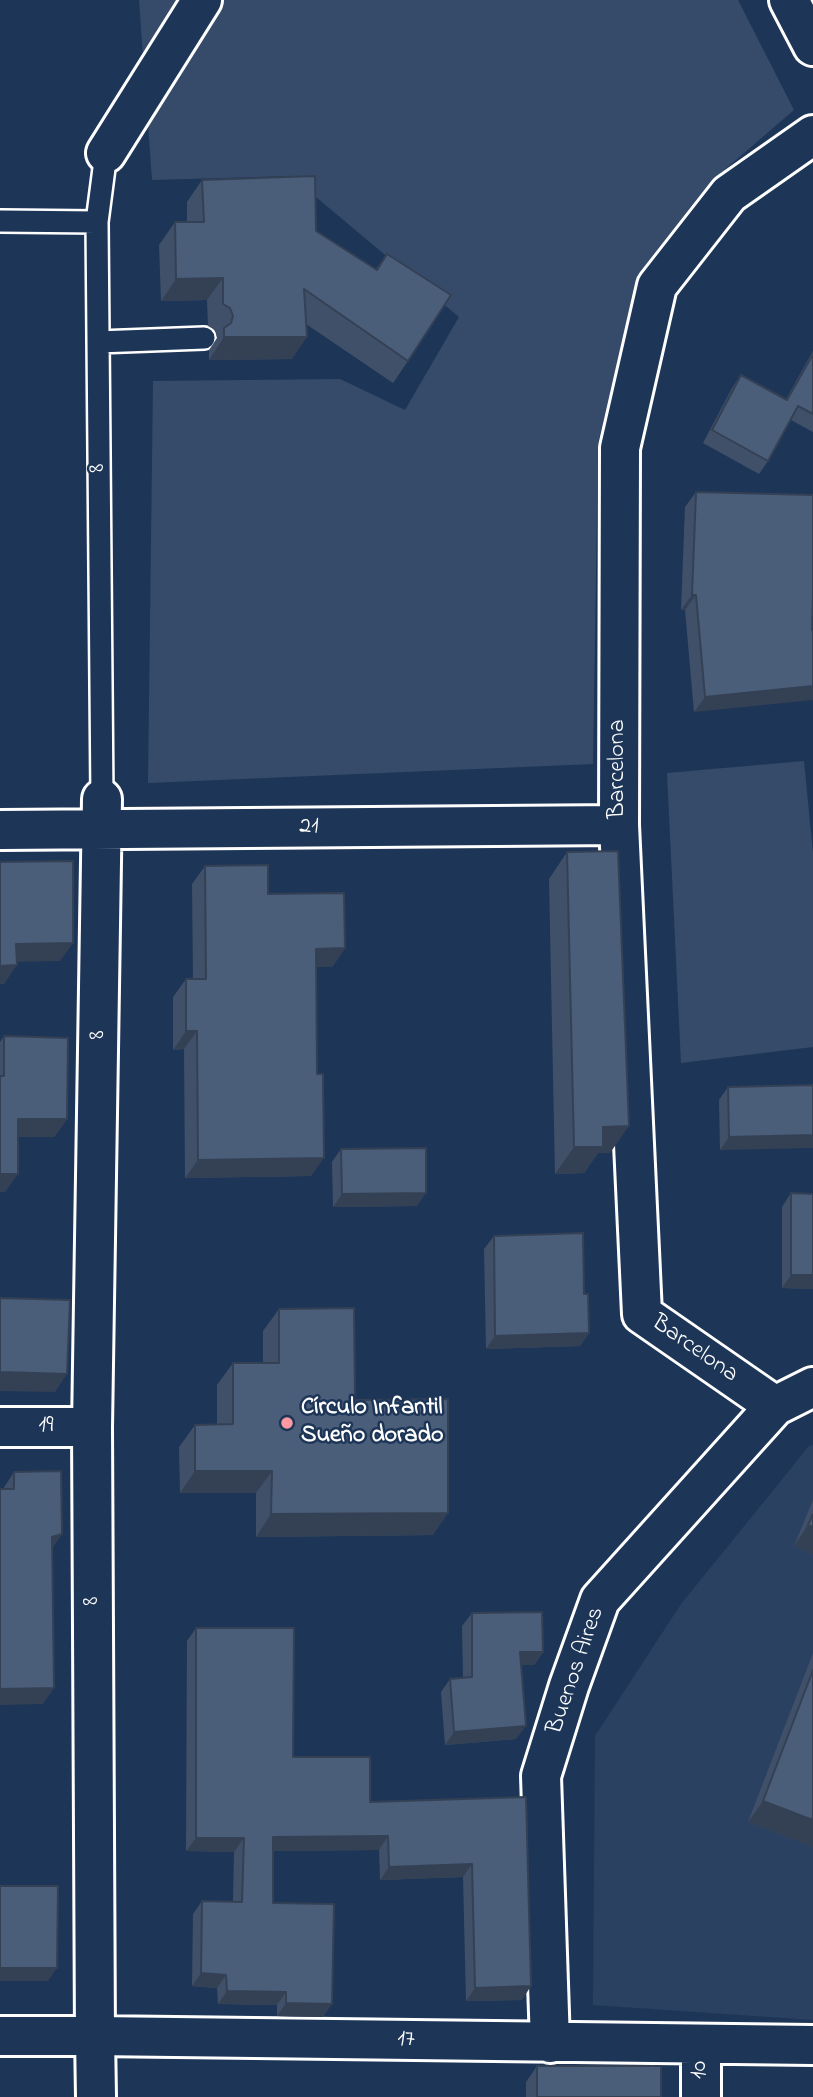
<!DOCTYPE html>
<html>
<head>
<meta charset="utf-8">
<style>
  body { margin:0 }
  canvas { display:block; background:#1d3557 }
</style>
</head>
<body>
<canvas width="813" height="2097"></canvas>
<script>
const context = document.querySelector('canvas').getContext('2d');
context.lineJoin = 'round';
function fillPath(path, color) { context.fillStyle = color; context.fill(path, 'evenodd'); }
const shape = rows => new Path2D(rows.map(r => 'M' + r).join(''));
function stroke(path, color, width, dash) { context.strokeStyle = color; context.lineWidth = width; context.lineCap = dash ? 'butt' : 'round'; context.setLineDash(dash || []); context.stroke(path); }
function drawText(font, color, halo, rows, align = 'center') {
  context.font = font + ' "Indie Flower",sans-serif'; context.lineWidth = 5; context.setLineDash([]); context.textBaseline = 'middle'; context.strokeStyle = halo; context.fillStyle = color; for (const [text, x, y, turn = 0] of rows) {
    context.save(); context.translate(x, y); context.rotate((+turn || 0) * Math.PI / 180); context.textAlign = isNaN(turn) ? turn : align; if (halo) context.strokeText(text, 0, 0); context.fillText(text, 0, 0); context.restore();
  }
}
const built = shape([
  [813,1445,813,2020,593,2005,595,1736,681,1604,809,1446]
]);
const green = shape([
  [139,0,738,0,794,110,715,178,637,281,598,443,593,764,148,783,153,381,340,379,405,410,459,317,291,176,152,180],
  [804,761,813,853,813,1047,681,1063,667,773]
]);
const service = shape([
  [0,221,97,222],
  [98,342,204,338],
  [102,799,97,222,106,153]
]);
const minor = shape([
  [789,0,813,46],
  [106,153,202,0],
  [102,799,92,1427,95,2036,813,2045],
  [0,830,619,825],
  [775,1406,642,1314,619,825,620,448,657,286,729,194,813,135],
  [0,1427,92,1427],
  [550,2043,541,1776,569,1686,600,1600,775,1406,813,1387],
  [701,2097,701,2044]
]);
const tertiary = shape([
  [0,2036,95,2036,96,2097]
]);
const wall = shape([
  [202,180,316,231,376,269,387,254,408,361,393,383,306,324,292,359,209,360,209,350,217,338,215,330,208,326,207,300,161,301,159,245,175,222,187,222,187,202],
  [813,351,813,432,791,420,768,461,759,474,703,443,732,388,741,375,786,399],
  [696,492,812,630,694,712,685,610,681,610,685,507],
  [567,852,610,1153,598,1153,584,1173,555,1174,549,879],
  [205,866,268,894,345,948,332,967,316,967,311,1176,185,1178,184,1049,173,1050,173,997,186,979,193,979,192,884],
  [4,1036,67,1119,54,1137,18,1137,5,1192,0,1192,0,1042],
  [813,1085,720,1150,719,1100,728,1087],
  [341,1149,417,1206,333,1207,332,1162],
  [791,1193,813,1289,782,1288,782,1207],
  [494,1236,584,1294,589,1333,580,1346,486,1349,484,1249],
  [279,1309,355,1400,433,1535,256,1537,256,1493,180,1493,179,1447,195,1425,217,1425,217,1385,233,1363,263,1363,263,1331],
  [14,1472,62,1534,52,1548,43,1704,3,1489],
  [813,1500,813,1554,794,1546],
  [472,1613,543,1652,534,1665,521,1665,516,1739,445,1745,441,1692,450,1679,463,1678,462,1626],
  [196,1628,293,1757,370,1802,526,1797,522,2000,466,2001,463,1877,380,1880,379,1850,273,1851,273,1903,323,2017,277,2016,277,2005,218,2004,217,1988,192,1986,193,1914,202,1901,233,1901,234,1852,186,1851,187,1641],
  [813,1653,813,1847,748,1822],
  [537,2066,661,2097,526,2097,526,2082]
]);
const shadedWall = shape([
  [223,278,207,300,161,301,176,279],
  [224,337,307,337,292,359,209,360],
  [692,595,696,595,685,610,681,610],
  [813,686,813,700,694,712,705,697],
  [73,943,60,961,4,962,16,944],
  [345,948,332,967,303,967,316,949],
  [17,965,4,984,0,984,0,966],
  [186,1031,197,1031,184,1049,173,1050],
  [18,1119,67,1119,54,1137,5,1137],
  [629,1126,610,1153,598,1153,584,1173,555,1174,574,1147,603,1127],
  [813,1135,813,1148,720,1150,729,1137],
  [324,1158,311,1176,185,1178,198,1160],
  [0,1174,18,1174,5,1192,0,1192],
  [426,1193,417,1206,333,1207,342,1194],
  [791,1275,813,1275,813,1289,782,1288],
  [589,1333,580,1346,486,1349,495,1336],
  [0,1372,67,1374,55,1392,0,1391],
  [195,1471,272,1471,256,1493,180,1493],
  [448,1513,433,1535,256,1537,271,1514],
  [808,1525,813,1527,813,1554,794,1546],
  [62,1534,50,1551,52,1537],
  [520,1652,543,1652,534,1665,511,1665],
  [54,1688,43,1704,0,1705,0,1689],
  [526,1726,516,1739,445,1745,454,1732],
  [763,1801,813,1820,813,1847,748,1822],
  [388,1836,379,1850,264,1851,273,1837],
  [196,1838,244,1838,234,1852,186,1851],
  [472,1864,463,1877,380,1880,389,1867],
  [0,1968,57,1968,48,1981,0,1981],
  [201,1973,226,1975,217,1988,192,1986],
  [531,1986,522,2000,466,2001,475,1988],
  [227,1991,286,1992,277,2005,218,2004],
  [286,2003,332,2004,323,2017,277,2016]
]);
const building = shape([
  [315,176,316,231,377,270,387,254,451,295,408,361,304,289,307,337,224,337,224,328,231,323,233,316,230,308,223,304,223,278,176,279,175,222,204,222,202,180,315,176],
  [813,354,813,414,798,406,768,461,712,430,741,375,787,400,813,354],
  [696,492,813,495,813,594,812,630,813,630,813,686,705,697,696,595,692,595,696,492],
  [618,851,629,1126,603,1127,603,1147,574,1147,567,852,618,851],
  [73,861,73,943,16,944,17,965,0,966,0,862,73,861],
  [268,865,268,894,344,893,345,948,316,949,317,1074,323,1074,324,1158,198,1160,197,1031,186,1031,186,979,206,979,205,866,268,865],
  [4,1036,68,1038,67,1119,18,1119,18,1174,0,1174,0,1076,4,1076,4,1036],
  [813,1085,813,1135,729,1137,728,1087,813,1085],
  [426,1148,426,1193,342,1194,341,1149,426,1148],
  [791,1193,813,1194,813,1275,791,1275,791,1193],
  [583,1233,584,1294,588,1294,589,1333,495,1336,494,1236,583,1233],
  [0,1298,70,1300,67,1374,0,1372,0,1298],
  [354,1308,355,1400,448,1399,448,1513,271,1514,272,1471,195,1471,195,1425,233,1424,233,1363,279,1363,279,1309,354,1308],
  [61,1471,62,1534,52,1537,54,1688,0,1689,0,1489,14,1489,14,1472,61,1471],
  [813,1514,813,1527,808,1525,813,1514],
  [542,1612,543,1652,520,1652,526,1726,454,1732,450,1679,472,1677,472,1613,542,1612],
  [196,1628,294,1628,293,1757,370,1757,370,1802,526,1797,531,1986,475,1988,472,1864,389,1867,388,1836,273,1837,273,1903,334,1904,332,2004,286,2003,286,1992,227,1991,226,1975,201,1973,202,1901,242,1902,244,1838,196,1838,196,1628],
  [813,1670,813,1820,763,1801,813,1670],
  [0,1886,58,1886,57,1968,0,1968,0,1886],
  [537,2066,661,2066,661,2097,537,2097,537,2066]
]);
const markers = [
  [287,1423,7,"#ff9aa2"]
];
const streetNames = [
  ["8",99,468,-91],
  ["Barcelona",619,769,-90],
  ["21",309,828,-1],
  ["8",99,1035,-89],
  ["Barcelona",694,1350,35],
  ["19",46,1427],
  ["8",93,1601,-90],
  ["Buenos Aires",577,1671,-71],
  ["17",406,2041,1],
  ["10",701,2070,-90]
];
const poiNames = [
  ["Círculo Infantil",301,1409],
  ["Sueño dorado",301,1437]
];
fillPath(built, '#2a4161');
fillPath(green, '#364b69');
stroke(service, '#fff', 26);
stroke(minor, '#fff', 44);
stroke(tertiary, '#fff', 44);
stroke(service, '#1d3557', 21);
stroke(minor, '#1d3557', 38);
stroke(tertiary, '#1d3557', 38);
fillPath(wall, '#405068');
fillPath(shadedWall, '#344155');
fillPath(building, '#4a5d79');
stroke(building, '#344155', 2);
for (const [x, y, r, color] of markers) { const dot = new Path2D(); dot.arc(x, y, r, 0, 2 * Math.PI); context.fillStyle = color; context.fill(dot); stroke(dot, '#1d3557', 2.5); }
drawText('24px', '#fff', '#1d3557', streetNames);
drawText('bold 24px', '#fff', '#1d3557', poiNames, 'left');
</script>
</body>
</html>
